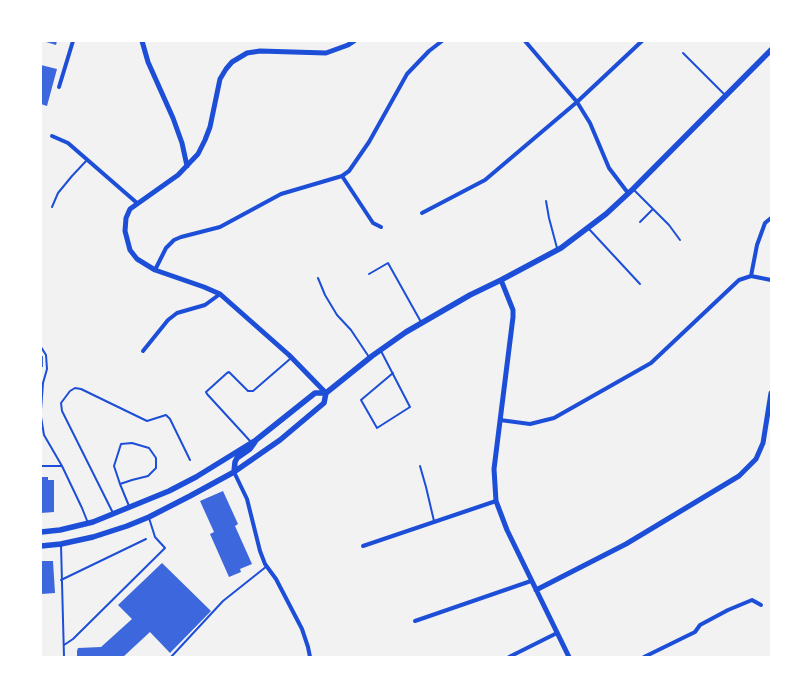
<!DOCTYPE html>
<html>
<head>
<meta charset="utf-8">
<style>
  body { margin:0 }
  #map { position:relative; width:812px; height:698px; overflow:hidden; background:#f2f2f2; font-family:"Space Grotesk",sans-serif }
  canvas { display:block }
  .frame { position:absolute; inset:0; border:42px solid #fff; pointer-events:none }
</style>
</head>
<body>
<div id="map">
<canvas width="812" height="698"></canvas>
<div class="frame"></div>
</div>
<script>
const context = document.querySelector('canvas').getContext('2d');
context.lineJoin = 'round';
function fillPath(path, color) { context.fillStyle = color; context.fill(path, 'evenodd'); }
const shape = rows => new Path2D(rows.map(r => 'M' + r).join(''));
function stroke(path, color, width, dash) { context.strokeStyle = color; context.lineWidth = width; context.lineCap = dash ? 'butt' : 'round'; context.setLineDash(dash || []); context.stroke(path); }
const building = shape([
  [47,41,57,41,56,45,46,42],
  [41,65,57,69,47,106,41,104],
  [41,356,43,356,43,367,41,367],
  [41,477,48,477,48,480,54,480,54,512,41,513],
  [223,491,238,524,235,526,252,564,240,569,241,572,229,577,210,534,214,532,200,501],
  [41,561,53,561,55,593,41,594],
  [162,563,211,611,170,653,150,632,123,657,77,657,77,651,78,648,101,647,132,619,118,605]
]);
const service = shape([
  [683,53,725,95],
  [634,190,669,225,680,240],
  [546,201,549,218,557,248],
  [52,207,58,193,72,176,87,160],
  [640,222,653,209],
  [589,229,640,284],
  [369,274,388,263,421,322],
  [318,278,325,295,337,315,351,330,369,357],
  [41,347,46,355,47,369,43,383,41,410],
  [381,351,410,407,377,428,361,400,393,373],
  [41,417,44,435,62,466,82,508,88,523],
  [251,442,207,394,206,392,227,373,229,372,248,391,253,391,290,359],
  [41,466,62,466],
  [420,466,426,487,434,521],
  [120,484,132,480,148,476,156,468,156,458,149,448,132,443,121,444,114,466,120,484,129,506],
  [113,513,62,411,61,403,70,391,75,388,81,389,147,421,166,415,170,419,190,460],
  [61,545,64,657],
  [61,580,146,539],
  [64,645,73,639,165,548,155,537,149,518],
  [171,657,223,601,267,566]
]);
const minor = shape([
  [525,41,577,102,590,123,609,168,628,193],
  [59,87,73,41],
  [52,136,68,143,137,203],
  [342,176,373,223,381,227],
  [422,213,485,180,577,102,642,41],
  [155,270,166,248,174,240,181,237,220,227,281,194,342,176,349,171,369,142,407,74,429,51,442,41],
  [751,276,757,245,765,223,771,218],
  [143,351,168,320,177,313,205,305,220,294],
  [500,420,530,424,554,418,651,363,739,280,751,276,771,280],
  [234,472,247,499,260,551,265,564,276,579,302,629,308,647,310,657],
  [363,546,496,501],
  [415,621,531,581],
  [509,657,557,633],
  [644,657,695,632,700,625,728,610,752,600,761,605]
]);
const tertiary = shape([
  [142,41,148,62,173,118,182,143,187,166],
  [501,280,513,310,513,317,494,469,496,501,507,530,569,657],
  [326,393,289,355,220,294,204,287,155,270,137,259,130,250,125,231,126,218,130,209,178,175,198,154,205,140,210,127,220,79,226,69,232,62,247,53,260,51,326,53,348,45,354,41],
  [536,590,626,544,739,476,756,459,763,443,771,393]
]);
const secondary = shape([
  [234,472,235,462,237,458,250,449,255,442],
  [41,532,60,530,93,522,169,491,196,477,256,440,315,393,326,393,372,356,406,332,470,295,501,280,561,248,606,214,633,189,771,50],
  [41,546,61,544,93,537,127,526,149,517,190,496,234,472,280,440,324,403,326,393]
]);
fillPath(building, '#3d67dc');
stroke(service, '#1d4ed8', 2);
stroke(minor, '#1d4ed8', 4);
stroke(tertiary, '#1d4ed8', 5);
stroke(secondary, '#1d4ed8', 5.5);
</script>
</body>
</html>
